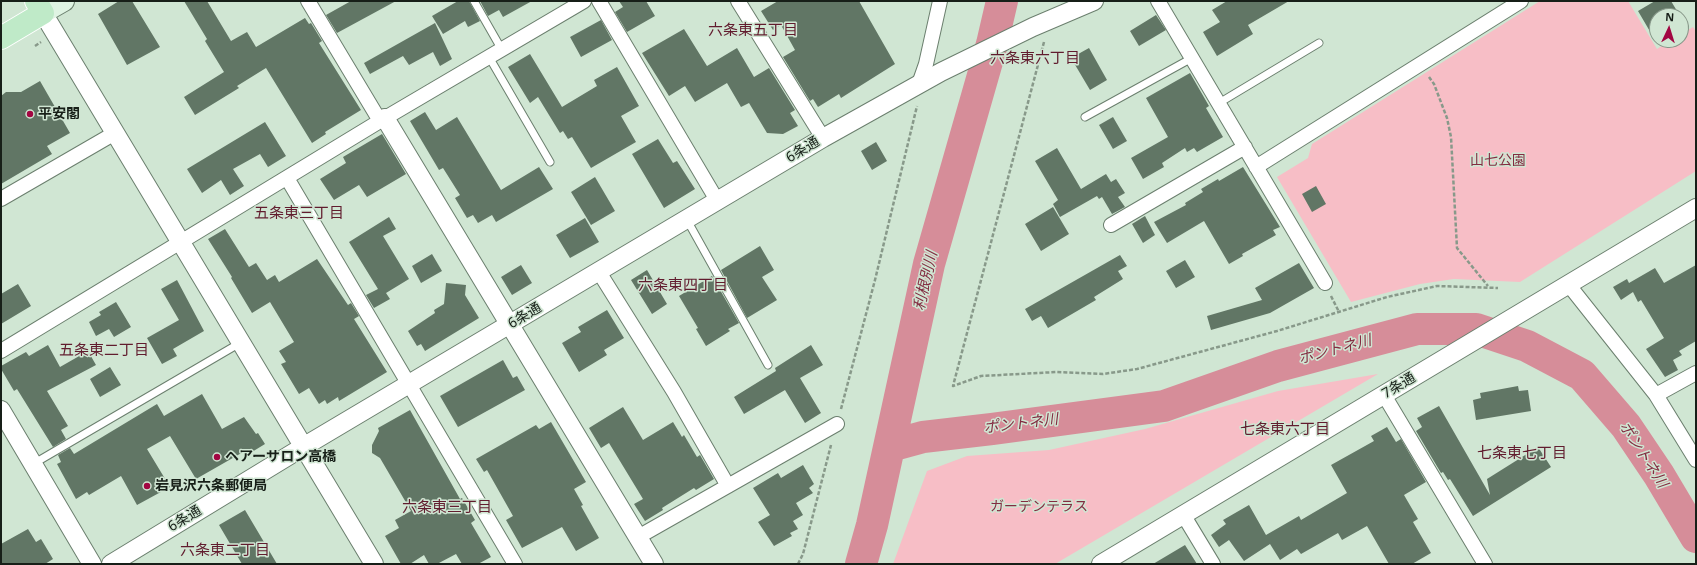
<!DOCTYPE html>
<html>
<head>
<meta charset="utf-8">
<style>
  body { margin:0 }
  #map { position:relative; width:1697px; height:565px; overflow:hidden; background:#d0e6d3; font-family:"Noto Sans",sans-serif }
  canvas { display:block }
  .frame { position:absolute; inset:0; border:2px solid #171f18; pointer-events:none }
  .north { position:absolute; left:1649px; top:8px; width:40px; height:40px; box-sizing:border-box; background:#d0e6d3; border:1px solid #869688; border-radius:50%; rotate:4deg; font-size:11px; font-weight:700; line-height:16px; text-align:center; color:#171f18 }
  .north::after { content:''; display:block; margin:auto; width:14px; height:18px; background:#a20642; clip-path:polygon(50% 0,100% 100%,50% 72%,0 100%) }
</style>
</head>
<body>
<div id="map">
<canvas width="1697" height="565"></canvas>
<div class="frame"></div>
<div class="north">N</div>
</div>
<script>
const context = document.querySelector('canvas').getContext('2d');
context.lineJoin = 'round';
function fillPath(path, color) { context.fillStyle = color; context.fill(path, 'evenodd'); }
const shape = rows => new Path2D(rows.map(r => 'M' + r).join(''));
function stroke(path, color, width, dash) { context.strokeStyle = color; context.lineWidth = width; context.lineCap = dash ? 'butt' : 'round'; context.setLineDash(dash || []); context.stroke(path); }
function drawText(font, color, halo, rows, align = 'center') {
  context.font = font + ' "Noto Sans","Noto Sans JP",sans-serif'; context.lineWidth = 3; context.setLineDash([]); context.textBaseline = 'middle'; context.strokeStyle = halo; context.fillStyle = color; for (const [text, x, y, turn = 0] of rows) {
    context.save(); context.translate(x, y); context.rotate((+turn || 0) * Math.PI / 180); context.textAlign = isNaN(turn) ? turn : align; if (halo) context.strokeText(text, 0, 0); context.fillText(text, 0, 0); context.restore();
  }
}
const green = shape([
  [1540,1,1628,1,1657,49,1671,40,1681,40,1681,34,1693,27,1696,31,1696,171,1520,282,1454,279,1420,284,1351,302,1277,177,1308,158,1312,144],
  [1378,374,1055,564,893,564,927,471,967,456,1049,450,1145,429,1278,391]
]);
const river = shape([
  [890,446,923,437,992,429,1164,406,1278,366,1417,329,1476,329,1527,346,1582,375,1626,426,1659,475,1696,537],
  [861,564,872,525,929,264,992,44,1002,1]
]);
const building = shape([
  [119,1,132,1,160,47,127,65,98,14],
  [184,1,207,1,231,41,247,32,256,47,305,18,309,24,311,23,322,41,319,43,361,110,325,132,326,134,312,143,266,68,237,86,239,88,195,115,184,97,224,72,205,41,207,39],
  [351,1,396,1,337,33,326,15],
  [458,1,469,1,480,21,468,27,465,21,443,34,432,16],
  [480,1,532,1,503,17,499,10,488,16],
  [619,1,646,1,655,16,627,32,615,12,623,7],
  [778,1,859,1,895,64,841,98,839,94,818,107,813,99,810,101,783,57,795,50,781,25,773,30,761,11],
  [1227,1,1289,1,1248,25,1253,34,1217,56,1203,32,1220,22,1212,10],
  [1655,1,1671,1,1680,16,1657,16,1657,39,1655,40,1638,11],
  [1156,15,1166,30,1139,46,1130,31],
  [601,20,612,40,581,57,570,37],
  [435,23,452,59,440,66,433,52,409,65,403,56,370,74,364,63],
  [684,29,707,66,737,48,754,77,769,68,795,110,790,113,798,126,783,134,767,133,749,103,741,107,727,83,695,102,685,86,669,96,642,53],
  [1089,48,1107,80,1090,90,1071,58],
  [530,54,562,107,597,86,594,80,617,67,639,106,621,116,636,142,591,168,572,137,568,139,563,131,560,133,538,97,530,103,508,67],
  [1190,73,1209,106,1206,108,1223,137,1197,152,1194,148,1187,152,1185,148,1162,163,1164,167,1143,179,1131,158,1168,137,1146,98],
  [40,81,70,133,47,146,52,154,1,184,1,96,6,92,21,92],
  [425,112,436,130,457,117,501,190,539,167,553,189,496,222,492,215,478,223,473,215,467,218,455,198,460,195,443,168,439,170,410,121],
  [1113,117,1127,141,1113,149,1099,125],
  [265,122,286,156,268,167,260,154,233,169,244,186,230,195,221,180,202,193,187,169],
  [382,134,406,174,367,197,359,185,334,200,320,179,346,163,343,157],
  [658,139,673,163,677,161,695,189,664,208,632,154],
  [876,142,887,161,872,170,861,151],
  [1057,148,1081,189,1106,174,1111,182,1116,179,1125,193,1118,197,1125,207,1112,214,1102,197,1099,199,1097,196,1060,217,1053,204,1058,200,1035,161],
  [1243,167,1280,227,1273,230,1276,235,1242,254,1243,256,1229,264,1204,221,1167,243,1154,222,1186,205,1185,203,1203,192,1201,189,1218,179,1219,181],
  [595,177,615,211,591,225,571,192],
  [1316,186,1326,204,1312,212,1302,194],
  [1053,207,1069,234,1041,251,1025,224],
  [1145,216,1155,235,1143,243,1132,224],
  [389,217,396,229,383,236,409,279,386,293,390,299,374,308,366,295,378,289,349,242],
  [585,218,599,242,570,258,556,235],
  [225,229,249,267,256,263,267,280,275,275,279,282,317,259,348,305,351,303,359,316,354,319,387,372,339,401,338,397,327,404,325,400,319,404,309,388,299,394,281,364,286,362,279,351,294,342,270,302,252,313,231,278,232,277,208,239],
  [760,246,774,270,762,277,777,300,747,318,721,270],
  [432,254,442,271,421,283,412,266],
  [1120,255,1127,266,1118,271,1123,279,1094,297,1096,300,1048,328,1041,316,1032,321,1025,309],
  [1185,260,1195,277,1176,288,1166,271],
  [1299,263,1314,288,1270,313,1211,330,1207,316,1262,300,1255,288],
  [521,265,532,283,512,295,501,277],
  [1696,265,1696,341,1679,351,1682,355,1673,360,1678,370,1665,377,1646,349,1664,338,1641,300,1638,302,1633,292,1621,300,1613,287,1627,279,1629,283,1655,268,1664,283],
  [647,270,667,304,652,314,631,280],
  [712,276,739,323,728,329,730,331,706,346,696,329,698,328,679,296],
  [177,280,204,331,173,349,177,356,162,364,147,338,179,320,161,289],
  [446,283,466,285,465,295,479,318,425,351,421,344,417,346,408,331,435,313,434,310,444,304],
  [18,284,31,306,1,324,1,294],
  [116,302,131,327,114,337,109,329,96,336,89,322,101,315,99,312],
  [607,310,624,338,604,350,607,355,579,372,562,343,581,332,578,327],
  [48,345,60,367,88,351,96,365,47,391,68,426,61,430,66,439,53,447,17,389,14,391,1,369,1,366,26,352,29,356],
  [811,345,823,365,800,378,821,413,805,423,785,390,744,414,734,397,776,371,775,368],
  [503,360,513,378,517,376,525,390,458,427,440,396],
  [110,367,121,385,100,397,90,379],
  [1518,386,1519,391,1528,390,1531,411,1476,420,1473,400,1481,398,1480,393],
  [202,394,222,429,244,417,256,434,258,433,265,444,247,455,245,451,196,479,170,436,147,449,170,487,137,505,121,476,89,495,87,492,76,499,57,464,61,462,58,455,70,448,74,454,157,404,164,416],
  [1439,406,1490,495,1487,479,1538,447,1551,467,1473,516,1450,479,1448,480,1443,472,1441,473,1416,431,1422,427,1417,418],
  [623,407,643,440,673,422,682,437,684,435,697,457,700,455,714,479,696,490,694,488,662,508,663,510,645,521,634,504,643,499,609,443,601,448,589,428],
  [410,410,460,499,462,498,475,520,471,523,491,557,478,564,462,564,456,554,437,564,429,564,424,555,410,564,401,564,385,536,399,528,395,520,411,511,380,458,372,453,372,445,379,431,378,428],
  [551,422,586,482,574,489,583,505,581,506,599,538,576,551,562,527,522,548,506,520,513,516,487,470,484,472,476,459,536,425,539,429],
  [1387,427,1396,442,1401,439,1426,482,1404,495,1418,519,1413,522,1431,553,1412,564,1389,564,1367,526,1342,540,1338,533,1301,554,1297,549,1280,560,1270,544,1244,561,1229,540,1219,547,1211,535,1226,524,1223,520,1249,505,1266,535,1299,516,1301,520,1347,493,1331,465,1374,441,1371,436],
  [803,465,814,484,809,488,813,493,796,503,803,515,793,521,798,529,790,533,792,536,774,546,758,522,770,515,753,488,778,473,781,478],
  [245,510,277,564,242,564,219,525],
  [28,529,36,542,41,539,53,559,45,564,1,564,1,544],
  [1185,545,1197,564,1153,564]
]);
const path = shape([
  [1044,42,953,386,981,376,1057,372,1103,374,1137,369,1277,331,1387,297,1437,286,1498,288],
  [35,46,41,42],
  [1429,77,1434,84,1447,118,1451,137,1457,248,1488,286],
  [1331,296,1339,312],
  [841,409,875,280,917,106],
  [798,564,803,554,831,445]
]);
const service = shape([
  [474,1,502,50],
  [489,57,550,162],
  [1219,103,1319,43],
  [1085,117,1192,58],
  [687,220,768,365],
  [33,464,240,343]
]);
const minor = shape([
  [308,1,380,121],
  [599,1,718,202],
  [738,1,823,138],
  [1158,1,1325,283],
  [919,84,926,64,940,1],
  [1256,167,1521,1],
  [287,178,515,564],
  [1,199,115,133],
  [1111,225,1245,147],
  [599,272,674,392,728,486],
  [1568,284,1656,395,1696,460],
  [1,351,380,121,584,1],
  [1384,395,1485,564],
  [1656,395,1696,373],
  [1184,516,1213,564],
  [638,537,837,424]
]);
const tertiary = shape([
  [43,13,374,564],
  [385,118,654,564],
  [1,410,92,564],
  [111,564,303,447,823,138,941,72,1033,27,1094,1],
  [1101,564,1696,208]
]);
const secondary = shape([
  [43,13,64,1]
]);
const primary = shape([
  [1,38,43,13,36,1]
]);
const markers = [
  [30,114,4,"#a20642"],
  [217,457,4,"#a20642"],
  [147,486,4,"#a20642"]
];
const poiNames = [
  ["平安閣",38,114],
  ["ヘアーサロン高橋",225,457],
  ["岩見沢六条郵便局",155,486]
];
const streetNames = [
  ["6条通",803,150,-31],
  ["6条通",525,316,-31],
  ["7条通",1399,386,-31],
  ["6条通",185,519,-31]
];
const parkNames = [
  ["山七公園",1498,161],
  ["ガーデンテラス",1039,507]
];
const neighbourhoodNames = [
  ["六条東五丁目",753,31],
  ["六条東六丁目",1035,59],
  ["五条東三丁目",299,214],
  ["六条東四丁目",683,286],
  ["五条東二丁目",104,351],
  ["七条東六丁目",1285,430],
  ["七条東七丁目",1522,454],
  ["六条東三丁目",447,508],
  ["六条東二丁目",225,551]
];
const waterNames = [
  ["利根別川",926,281,-77],
  ["ポントネ川",1335,350,-15],
  ["ポントネ川",1021,424,-7],
  ["ポントネ川",1643,455,57]
];
fillPath(green, '#f7bec6');
stroke(river, '#d68d99', 32);
fillPath(building, '#617665');
stroke(service, '#6b7f6e', 9);
stroke(minor, '#6b7f6e', 16);
stroke(tertiary, '#6b7f6e', 20);
stroke(secondary, '#6b7f6e', 22);
stroke(primary, '#fff', 24);
stroke(path, '#88998a', 2.5, [4, 2]);
stroke(service, '#fff', 7);
stroke(minor, '#fff', 14);
stroke(tertiary, '#fff', 18);
stroke(secondary, '#dff4e3', 20);
stroke(primary, '#bfeac8', 22);
for (const [x, y, r, color] of markers) { const dot = new Path2D(); dot.arc(x, y, r, 0, 2 * Math.PI); context.fillStyle = color; context.fill(dot); stroke(dot, '#d0e6d3', 1.5); }
drawText('bold 14px', '#171f18', '#d0e6d3', poiNames, 'left');
drawText('14px', '#171f18', '#d0e6d3', streetNames);
drawText('14px', '#832c41', '#d0e6d3', parkNames);
drawText('15px', '#611c2e', '#d0e6d3', neighbourhoodNames);
drawText('italic 15px', '#832c41', '#d0e6d3', waterNames);
</script>
</body>
</html>
